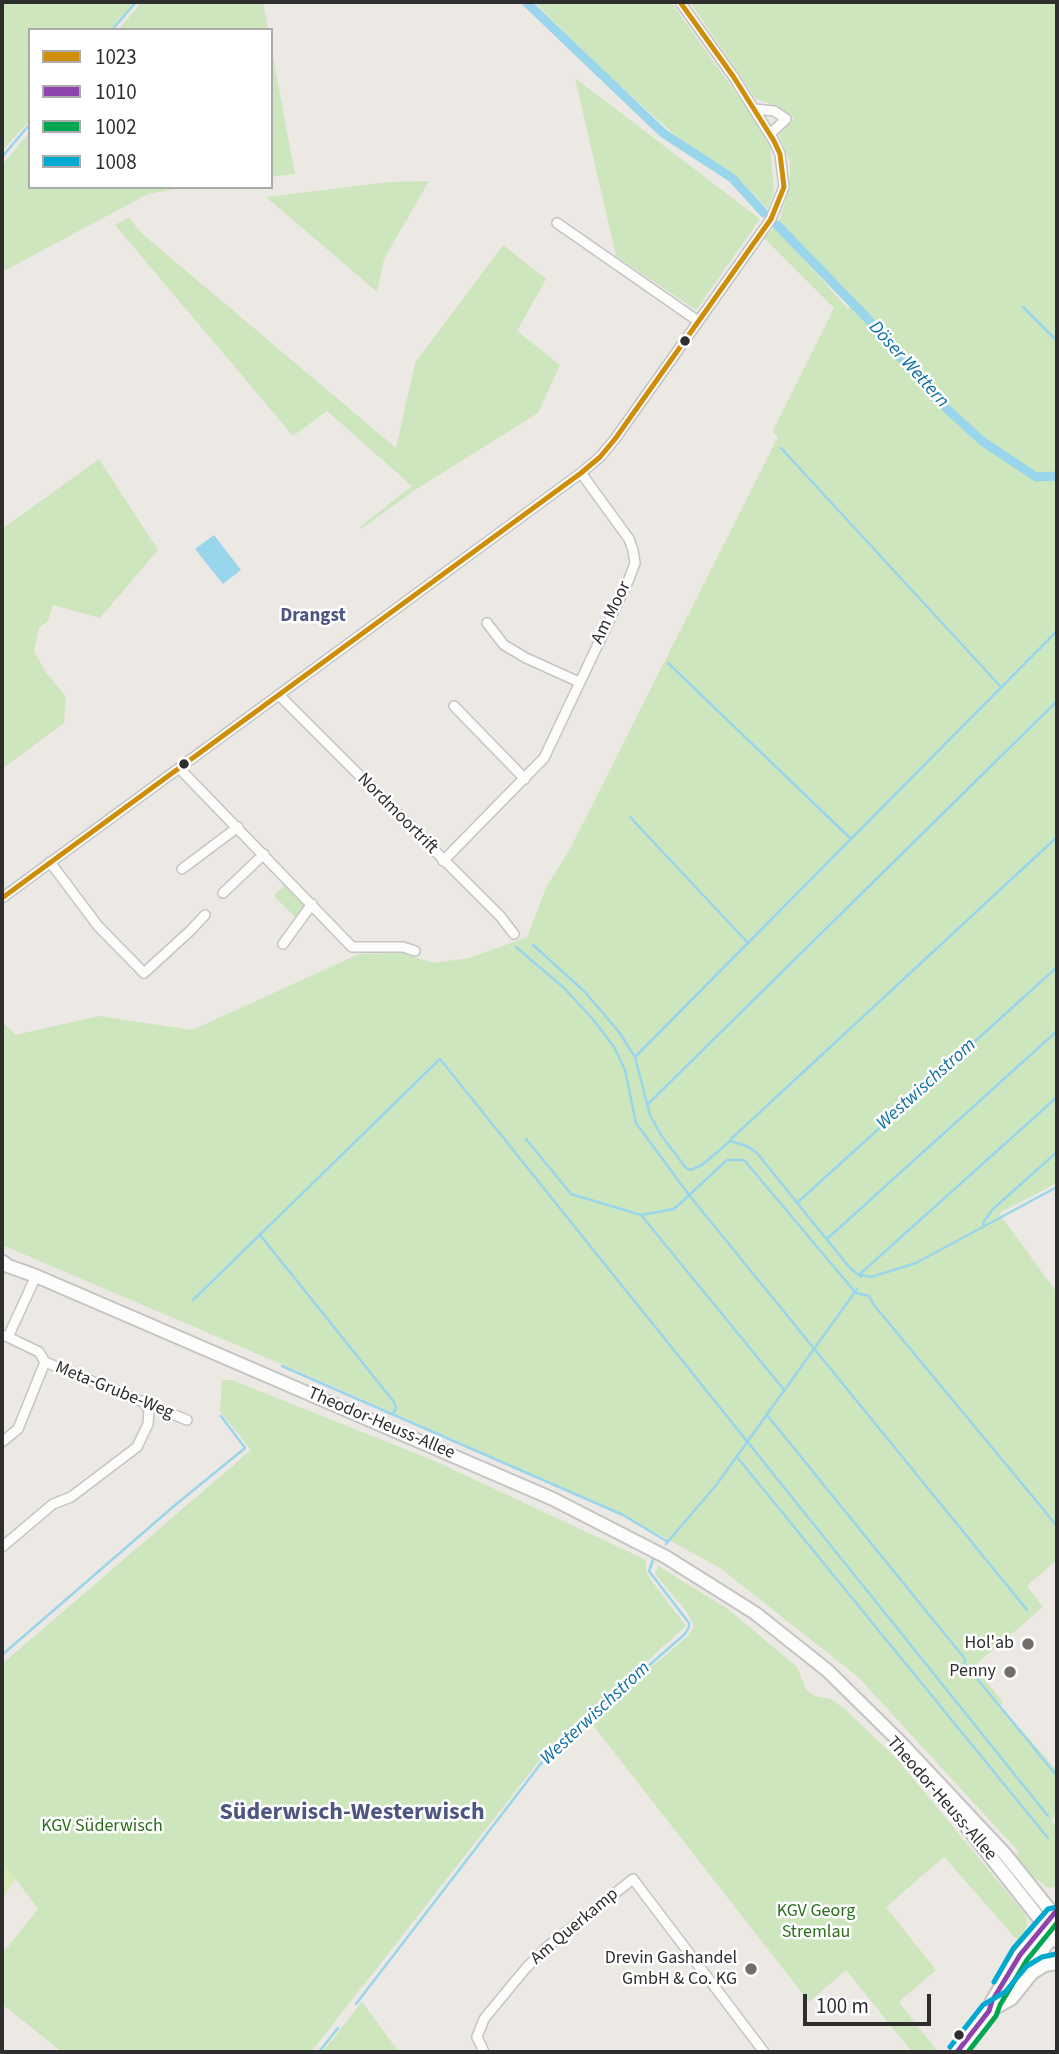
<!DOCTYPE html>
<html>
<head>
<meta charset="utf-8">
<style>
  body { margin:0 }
  #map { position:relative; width:1059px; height:2054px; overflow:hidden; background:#ece8e4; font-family:"Source Sans 3",sans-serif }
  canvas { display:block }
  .frame { position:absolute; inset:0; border:4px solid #2e2e2e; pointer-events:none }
  .legend { position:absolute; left:28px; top:28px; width:245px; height:161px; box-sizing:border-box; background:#fff; border:2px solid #ababab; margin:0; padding:9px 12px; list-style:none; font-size:21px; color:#2e2e2e }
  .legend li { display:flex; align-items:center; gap:14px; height:35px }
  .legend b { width:35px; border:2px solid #ababab }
  .scale { position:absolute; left:803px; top:1994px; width:128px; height:32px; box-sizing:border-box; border:4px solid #2e2e2e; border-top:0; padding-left:9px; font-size:21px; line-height:24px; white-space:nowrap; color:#2e2e2e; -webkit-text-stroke:5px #fff; paint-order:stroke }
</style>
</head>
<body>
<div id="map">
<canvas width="1059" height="2054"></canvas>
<div class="frame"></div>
<ul class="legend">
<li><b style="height:9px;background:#cf8e09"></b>1023</li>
<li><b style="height:9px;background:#8e44ad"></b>1010</li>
<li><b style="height:9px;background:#00a651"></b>1002</li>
<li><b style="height:9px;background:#00a9ce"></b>1008</li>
</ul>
<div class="scale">100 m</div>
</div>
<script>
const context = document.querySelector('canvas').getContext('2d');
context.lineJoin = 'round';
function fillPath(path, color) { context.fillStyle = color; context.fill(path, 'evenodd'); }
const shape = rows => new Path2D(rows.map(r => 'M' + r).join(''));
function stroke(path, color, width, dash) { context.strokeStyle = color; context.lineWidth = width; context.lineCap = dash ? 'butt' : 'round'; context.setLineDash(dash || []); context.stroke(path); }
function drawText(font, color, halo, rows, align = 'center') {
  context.font = font + ' "Source Sans 3",sans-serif'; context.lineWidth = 5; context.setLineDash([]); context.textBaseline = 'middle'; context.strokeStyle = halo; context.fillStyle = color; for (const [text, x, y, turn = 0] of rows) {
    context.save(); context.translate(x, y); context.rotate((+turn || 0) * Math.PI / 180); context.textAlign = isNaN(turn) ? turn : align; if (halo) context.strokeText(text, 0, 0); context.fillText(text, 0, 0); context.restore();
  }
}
const green = shape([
  [2,2,135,2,110,30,30,30,30,120,2,151],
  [142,2,263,2,268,30,118,30],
  [534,2,671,2,753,117,770,146,774,191,768,209,735,175,686,145,609,76],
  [690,2,1057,2,1057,1183,999,1213,1057,1293,1057,1560,1027,1586,1043,1607,974,1666,1003,1702,1000,1705,1057,1771,1057,1815,1051,1820,1057,1827,1057,1886,1048,1888,1030,1874,1015,1856,1019,1852,858,1677,720,1568,623,1515,328,1384,2,1245,2,1021,15,1035,99,1016,192,1030,359,954,402,953,433,963,469,958,527,937,546,888,571,847,778,437,772,432,834,308,764,238,775,227,848,309,853,300,779,223,790,183,790,162,779,135,794,118,777,106,756,99],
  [271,46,295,174,271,177],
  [575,78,760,219,696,310,616,256],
  [30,132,30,187,186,187,148,194,2,272,2,165],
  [429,181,384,259,377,292,266,197,389,182],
  [129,217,140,232,396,448,415,363,503,245,546,279,517,331,560,365,538,413,418,488,361,529,360,527,412,486,327,411,293,436,115,225],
  [99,459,158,550,100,618,53,605,48,621,39,628,34,651,45,671,66,697,64,723,2,769,2,529],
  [286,883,303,900,305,908,298,920,274,896],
  [222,1380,232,1380,437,1462,646,1560,646,1572,651,1580,686,1626,547,1751,311,2052,62,2052,2,2004,2,1954,38,1909,2,1861,2,1664,251,1450,220,1411],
  [658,1566,728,1609,797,1667,806,1689,815,1696,831,1699,847,1711,897,1759,1024,1913,1027,1919,1026,1932,1019,1942,944,1857,886,1907,936,1970,899,2002,938,2052,912,2052,846,1970,809,2002,589,1720,689,1635,694,1626,687,1612,655,1574],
  [362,2002,399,2052,322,2052,331,2041]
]);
const pitch = shape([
  [2,1861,16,1879,2,1898]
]);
const water = shape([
  [214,535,241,570,223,584,195,549]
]);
const stream = shape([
  [112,30,136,2],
  [2,157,30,124],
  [1023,307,1057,341],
  [781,448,1001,687],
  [668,663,851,839],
  [630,817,747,942],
  [533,945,585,992,619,1032,635,1057,650,1115,661,1135,686,1168,691,1170,702,1165,730,1141,747,1146,757,1153,849,1267,861,1277],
  [516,947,563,987,592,1018,614,1047,625,1070,636,1123,689,1195,1027,1610],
  [635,1057,1057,631],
  [647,1105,1057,701],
  [526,1139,571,1194,641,1215,674,1209,727,1160,744,1160,856,1293,869,1296,874,1305,1057,1526],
  [731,1139,1057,837],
  [798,1202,1057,967],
  [641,1215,785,1391],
  [984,1225,983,1223,993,1209,1057,1152],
  [260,1235,394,1402,396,1408,393,1415],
  [827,1239,1057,1031],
  [860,1274,1057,1097],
  [862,1275,871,1277,916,1263,1057,1187],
  [193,1300,440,1059,1048,1816],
  [282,1366,623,1515,668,1542],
  [767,1415,965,1659,965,1664,1057,1776],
  [737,1457,1048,1838],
  [666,1544,717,1484,857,1289],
  [2,1655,174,1506,245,1448,221,1416],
  [356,2004,549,1753,685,1634,689,1627,689,1623,649,1571,653,1560],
  [319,2052,338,2028]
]);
const canal = shape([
  [526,2,663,133,732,178,764,213],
  [777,225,867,318,934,397,982,441,1036,477,1057,476]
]);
const street = shape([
  [755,109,774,111,786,119,770,134],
  [557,223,698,321],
  [487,623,504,645,526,658,579,682],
  [279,695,500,916,514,934],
  [454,706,525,779],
  [179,768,352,947,403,947,415,951],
  [443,861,544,758,629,579,635,563,633,550,629,539,581,473],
  [50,862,98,926,144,973,190,931,205,915],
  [182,869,238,827],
  [223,893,264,854],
  [2,898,581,473,600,457,615,439,771,219,784,187,780,154,774,141,733,76,680,2],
  [283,944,312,904],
  [2,1335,8,1337,36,1276],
  [8,1337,39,1352,45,1362,187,1420],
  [2,1442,18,1429,45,1362],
  [2,1547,53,1504,71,1497,137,1447,148,1424,149,1410,144,1404],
  [484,2052,477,2037,484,2019,526,1968,547,1947,633,1879,764,2052]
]);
const secondary = shape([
  [3,1262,8,1266,36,1276,553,1499,666,1557,755,1613,828,1671,902,1744,1005,1854,1057,1919],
  [964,1823,1057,1941],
  [1022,1976,1057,1931],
  [989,2011,992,2001,1020,1955,1050,1919],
  [957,2052,989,2011,1011,1999,1032,1973,1045,1965,1057,1963]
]);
const bus1 = shape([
  [2,898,581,473,600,457,615,439,771,219,784,187,780,154,774,141,733,76,680,2]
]);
const bus2 = shape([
  [957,2052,989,2011,992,2001,1020,1955,1057,1910]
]);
const bus3 = shape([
  [968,2052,996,2016,1000,2005,1027,1960,1057,1923]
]);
const bus4 = shape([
  [994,1982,1013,1949,1048,1909,1057,1907],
  [950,2047,983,2005,1005,1992,1027,1966,1042,1957,1056,1954]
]);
const markers = [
  [685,341,6,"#2e2e2e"],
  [184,764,6,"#2e2e2e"],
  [1028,1644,7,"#706f6e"],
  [1010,1672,7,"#706f6e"],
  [751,1969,7,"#706f6e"],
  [959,2035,6,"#2e2e2e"]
];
const streetNames = [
  ["Am Moor",612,613,-64],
  ["Nordmoortrift",397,814,45],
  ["Meta-Grube-Weg",114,1391,22],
  ["Theodor-Heuss-Allee",381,1424,23],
  ["Theodor-Heuss-Allee",941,1799,49],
  ["Am Querkamp",575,1927,-40]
];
const poiNames = [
  ["Hol'ab",1014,1644],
  ["Penny",996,1672],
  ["Drevin Gashandel",737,1959],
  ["GmbH & Co. KG",737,1980]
];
const parkNames = [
  ["KGV Süderwisch",102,1827],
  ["KGV Georg",816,1912],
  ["Stremlau",816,1933]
];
const waterNames = [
  ["Döser Wettern",908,365,48],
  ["Westwischstrom",927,1085,-42],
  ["Westerwischstrom",596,1714,-43]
];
const neighbourhoodNames = [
  ["Drangst",313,617]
];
const districtNames = [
  ["Süderwisch-Westerwisch",352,1814]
];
fillPath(green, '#cee6be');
fillPath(pitch, '#d9eabb');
fillPath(water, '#99d6ec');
stroke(stream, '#99d6ec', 2.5);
stroke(canal, '#99d6ec', 9);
stroke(street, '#c5c4c5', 12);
stroke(secondary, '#c5c4c5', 16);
stroke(street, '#fcfcfb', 9);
stroke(secondary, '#fcfcfb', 12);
stroke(bus1, '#cf8e09', 5);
stroke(bus2, '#8e44ad', 5);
stroke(bus3, '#00a651', 5);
stroke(bus4, '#00a9ce', 5);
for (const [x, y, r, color] of markers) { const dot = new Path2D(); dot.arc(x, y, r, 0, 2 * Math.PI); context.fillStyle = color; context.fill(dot); stroke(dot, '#fff', 2.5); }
drawText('18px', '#2e2e2e', '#fff', streetNames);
drawText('18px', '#2e2e2e', '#fff', poiNames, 'right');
drawText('18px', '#2c6e1b', '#fff', parkNames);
drawText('italic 19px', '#0d6fa3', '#fff', waterNames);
drawText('bold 19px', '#4d5680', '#fff', neighbourhoodNames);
drawText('bold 24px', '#4d5680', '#fff', districtNames);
</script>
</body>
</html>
